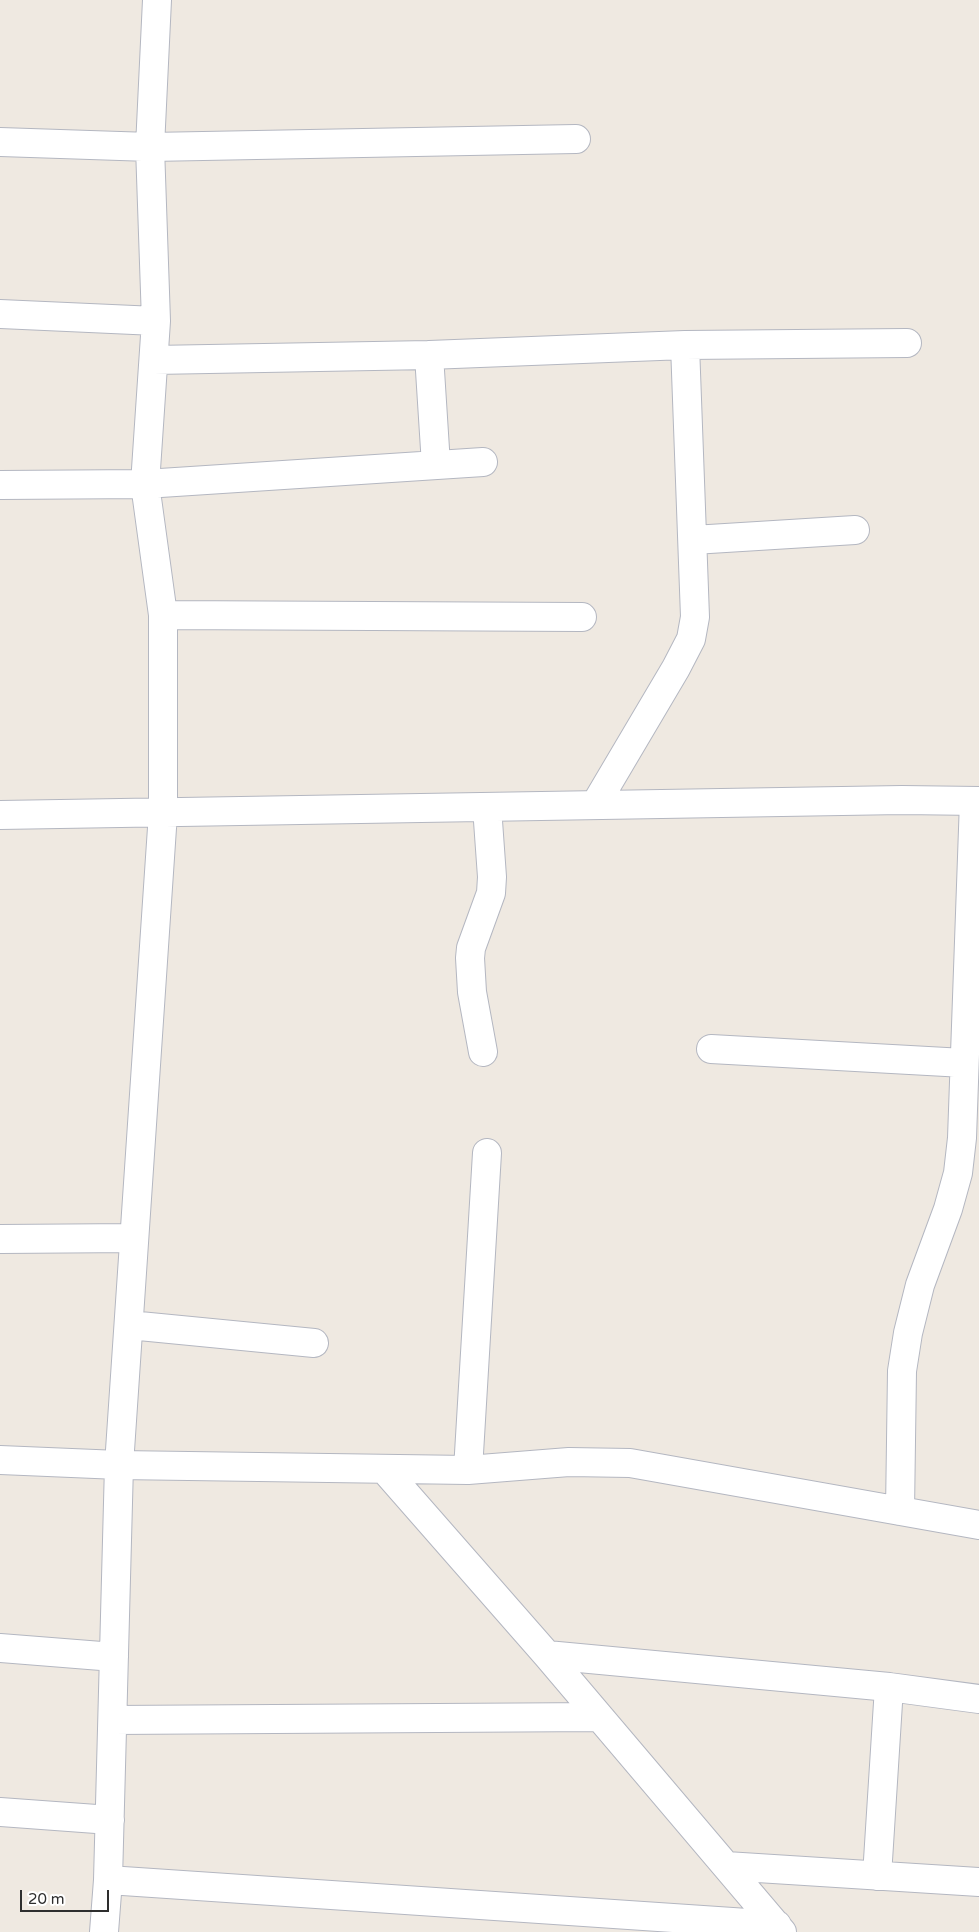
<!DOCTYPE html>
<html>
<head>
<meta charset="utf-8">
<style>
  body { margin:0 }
  #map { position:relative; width:979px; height:1932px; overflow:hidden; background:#efe9e1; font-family:"Varela Round",sans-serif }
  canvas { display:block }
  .scale { position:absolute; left:20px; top:1890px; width:89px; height:22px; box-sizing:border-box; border:2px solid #2e2e2e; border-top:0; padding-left:6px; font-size:15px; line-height:18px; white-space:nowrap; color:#2e2e2e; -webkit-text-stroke:4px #fff; paint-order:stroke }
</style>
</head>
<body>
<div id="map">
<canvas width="979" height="1932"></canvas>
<div class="scale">20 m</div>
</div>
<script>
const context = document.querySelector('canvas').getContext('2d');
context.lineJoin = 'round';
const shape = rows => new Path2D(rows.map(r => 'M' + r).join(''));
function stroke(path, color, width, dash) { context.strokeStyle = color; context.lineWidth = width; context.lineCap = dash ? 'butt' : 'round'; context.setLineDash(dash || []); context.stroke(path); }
const minor = shape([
  [0,142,150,147,576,139],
  [0,314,156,321],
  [429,355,436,465],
  [154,360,429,355,685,345,907,343],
  [0,485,145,484,483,462],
  [693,540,855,530],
  [163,615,582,617],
  [595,805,676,668,691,639,695,617,685,345],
  [0,815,902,800,979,801],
  [711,1049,964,1063],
  [483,1052,472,992,470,958,471,948,491,893,492,877,487,807],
  [0,1239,134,1238],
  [129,1325,314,1343],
  [0,1460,119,1465,468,1470,569,1462,630,1463,979,1525],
  [384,1469,547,1655,782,1932],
  [468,1470,487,1153],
  [900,1511,902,1371,908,1333,920,1285,948,1209,958,1173,962,1138,974,801],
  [0,1648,114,1657],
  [547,1655,889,1687,979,1699],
  [113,1720,599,1717],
  [0,1812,110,1820],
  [726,1866,979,1882],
  [877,1876,889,1687],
  [108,1880,777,1925],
  [104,1932,108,1880,119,1465,163,813,163,615,145,484,156,321,150,147,157,0]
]);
stroke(minor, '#b4b7c1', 30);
stroke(minor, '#fff', 28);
</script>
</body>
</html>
